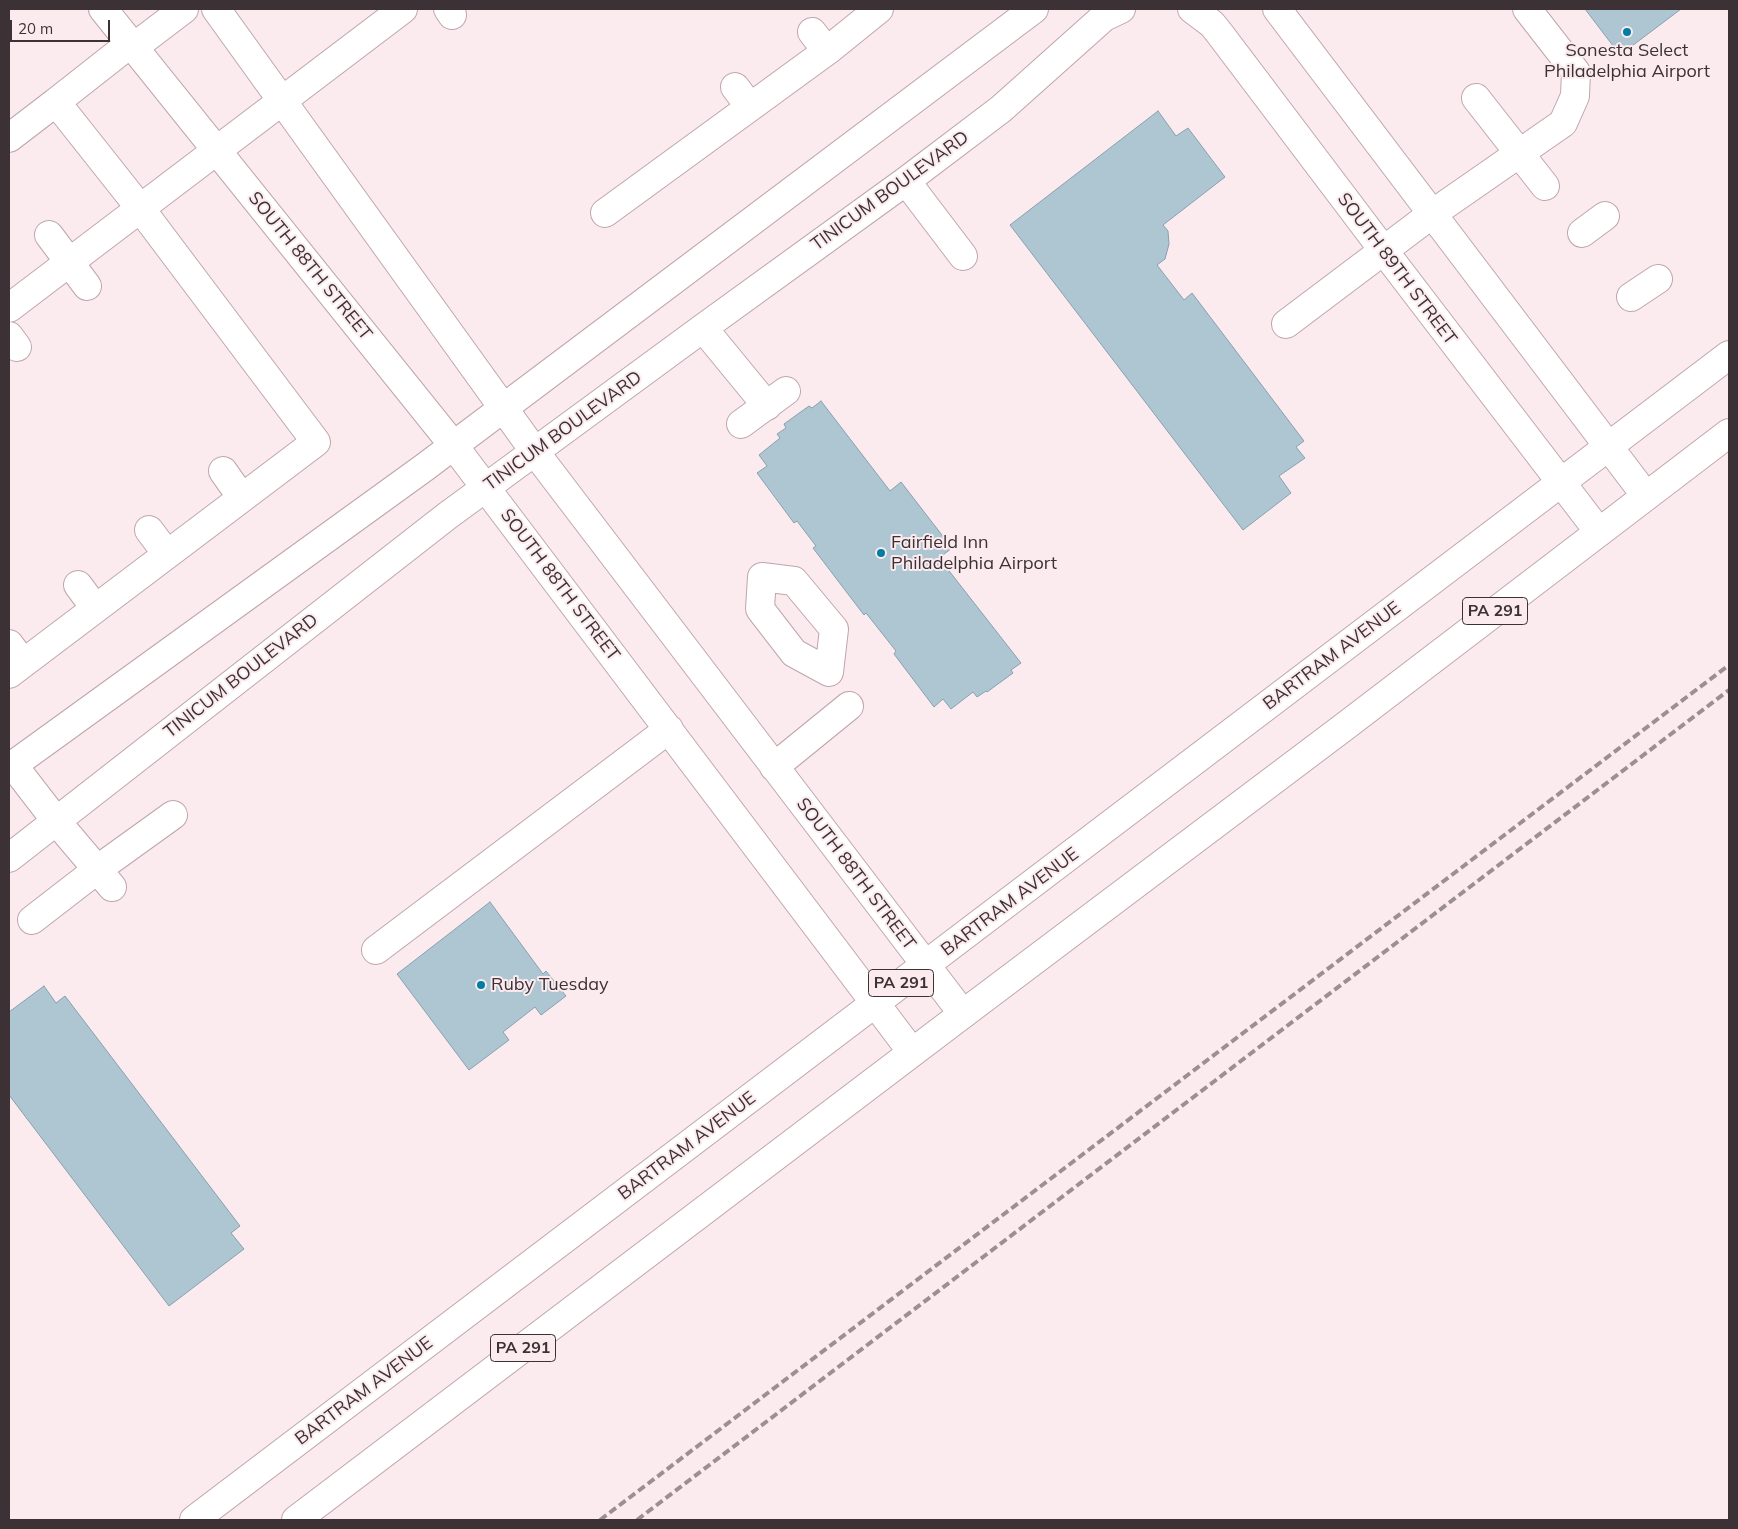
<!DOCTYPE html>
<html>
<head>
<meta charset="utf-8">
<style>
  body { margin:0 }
  #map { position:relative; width:1738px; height:1529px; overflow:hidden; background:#fbebef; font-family:Mulish,sans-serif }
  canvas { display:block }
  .frame { position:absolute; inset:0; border:10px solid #3c3134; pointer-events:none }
  .scale { position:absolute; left:10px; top:20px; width:100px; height:22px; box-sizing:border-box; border:2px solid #3c3134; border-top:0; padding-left:6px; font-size:15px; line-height:18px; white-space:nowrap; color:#3c3134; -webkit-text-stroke:4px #fbebef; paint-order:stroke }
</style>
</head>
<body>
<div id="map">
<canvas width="1738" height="1529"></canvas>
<div class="frame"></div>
<div class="scale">20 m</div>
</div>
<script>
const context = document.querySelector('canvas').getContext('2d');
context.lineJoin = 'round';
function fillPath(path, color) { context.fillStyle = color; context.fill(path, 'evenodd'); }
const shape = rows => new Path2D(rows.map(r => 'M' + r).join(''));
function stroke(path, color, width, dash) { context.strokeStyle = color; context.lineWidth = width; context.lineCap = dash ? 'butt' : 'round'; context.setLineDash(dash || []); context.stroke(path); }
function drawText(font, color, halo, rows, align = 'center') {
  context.font = font + ' Mulish,sans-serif'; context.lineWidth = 4; context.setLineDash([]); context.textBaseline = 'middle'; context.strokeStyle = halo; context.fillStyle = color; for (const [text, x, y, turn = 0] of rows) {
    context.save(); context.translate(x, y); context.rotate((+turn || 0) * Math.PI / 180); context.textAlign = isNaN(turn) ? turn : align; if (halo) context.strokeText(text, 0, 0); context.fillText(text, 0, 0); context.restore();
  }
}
const building = shape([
  [1585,9,1681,9,1620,55,1585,9],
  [1158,111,1176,136,1188,128,1225,177,1163,225,1168,231,1169,244,1165,259,1157,265,1184,300,1192,293,1304,441,1296,447,1305,458,1279,476,1291,493,1243,530,1010,225,1158,111],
  [821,401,890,491,901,482,952,548,939,558,1021,663,1011,670,1013,673,987,692,986,691,977,697,973,692,951,709,943,699,934,707,894,654,896,651,866,613,864,615,813,548,816,546,797,521,794,523,757,473,767,466,759,455,780,438,777,434,786,428,784,424,809,406,812,408,821,401],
  [490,902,543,974,546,971,566,996,541,1015,535,1007,503,1032,509,1040,469,1070,397,974,490,902],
  [44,986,56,1003,65,996,240,1226,231,1233,244,1249,169,1306,9,1095,9,1012,44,986]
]);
const minor = shape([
  [103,9,454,446,912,1052],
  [216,9,535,452,963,1014],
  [448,9,452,15],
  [1192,9,1212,24,1220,34,1384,251,1599,532],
  [1277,9,1646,496],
  [812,32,827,51],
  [134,47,184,9],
  [735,87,750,107],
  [1476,98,1545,186],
  [56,102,131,43],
  [9,138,56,102,140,208,316,442,9,674],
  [906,181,963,256],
  [605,213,827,51,879,9],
  [1582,233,1605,216],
  [49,235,87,286],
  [1631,297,1658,279],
  [9,308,403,9],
  [1286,324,1432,214,1563,123,1575,96,1576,72,1527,9],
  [703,328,767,406],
  [9,336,17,347],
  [741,424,786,391],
  [223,471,242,498],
  [149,530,167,554],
  [762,577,794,581,834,629,829,672,794,653,760,609,762,577],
  [78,585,95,608],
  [9,644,23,663],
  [13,765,57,822,112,887],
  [774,767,849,706],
  [9,768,425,467,1034,9],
  [9,858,447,516,703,328,906,181,1001,109,1104,17,1121,9],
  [32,920,98,869,173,815],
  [376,950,669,729]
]);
const major = shape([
  [194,1520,1729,355],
  [296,1520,963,1014,1344,727,1729,433]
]);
const rail = shape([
  [600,1520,1729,665],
  [637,1520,1729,690]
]);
const markers = [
  [1627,32,5,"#027ea4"],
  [881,553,5,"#027ea4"],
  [481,985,5,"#027ea4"]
];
const shields = [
  [1495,611,65],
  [901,983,65],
  [523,1348,65]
];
const shieldNames = [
  ["PA 291",1495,611],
  ["PA 291",901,983],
  ["PA 291",523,1348]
];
const poiNames = [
  ["Sonesta Select",1627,51,"center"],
  ["Philadelphia Airport",1627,72,"center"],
  ["Fairfield Inn",891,543],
  ["Philadelphia Airport",891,564],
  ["Ruby Tuesday",491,985]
];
const streetNames = [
  ["TINICUM BOULEVARD",890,191,-36],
  ["SOUTH 88TH STREET",310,266,51],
  ["SOUTH 89TH STREET",1397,269,53],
  ["TINICUM BOULEVARD",563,431,-36],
  ["SOUTH 88TH STREET",560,585,53],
  ["BARTRAM AVENUE",1332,656,-37],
  ["TINICUM BOULEVARD",241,676,-38],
  ["SOUTH 88TH STREET",856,874,53],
  ["BARTRAM AVENUE",1010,902,-37],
  ["BARTRAM AVENUE",687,1146,-37],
  ["BARTRAM AVENUE",364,1391,-37]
];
fillPath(building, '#adc6d2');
stroke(building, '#88a0ac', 1);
stroke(minor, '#bfa5ac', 30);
stroke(major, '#bfa5ac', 30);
stroke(minor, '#fff', 28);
stroke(major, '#fff', 28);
stroke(rail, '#9c8f92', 4, [8, 4]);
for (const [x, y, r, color] of markers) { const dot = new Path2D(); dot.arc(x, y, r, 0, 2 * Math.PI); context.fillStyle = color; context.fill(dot); stroke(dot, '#fbebef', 2); }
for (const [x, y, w] of shields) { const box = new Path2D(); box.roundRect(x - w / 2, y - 13.5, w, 27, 4); context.fillStyle = '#fbebef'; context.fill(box); stroke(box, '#3c3134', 1); }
drawText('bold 16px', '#3c3134', null, shieldNames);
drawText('18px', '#3c3134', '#fbebef', poiNames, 'left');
drawText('18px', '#3c3134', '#fbebef', streetNames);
</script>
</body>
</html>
